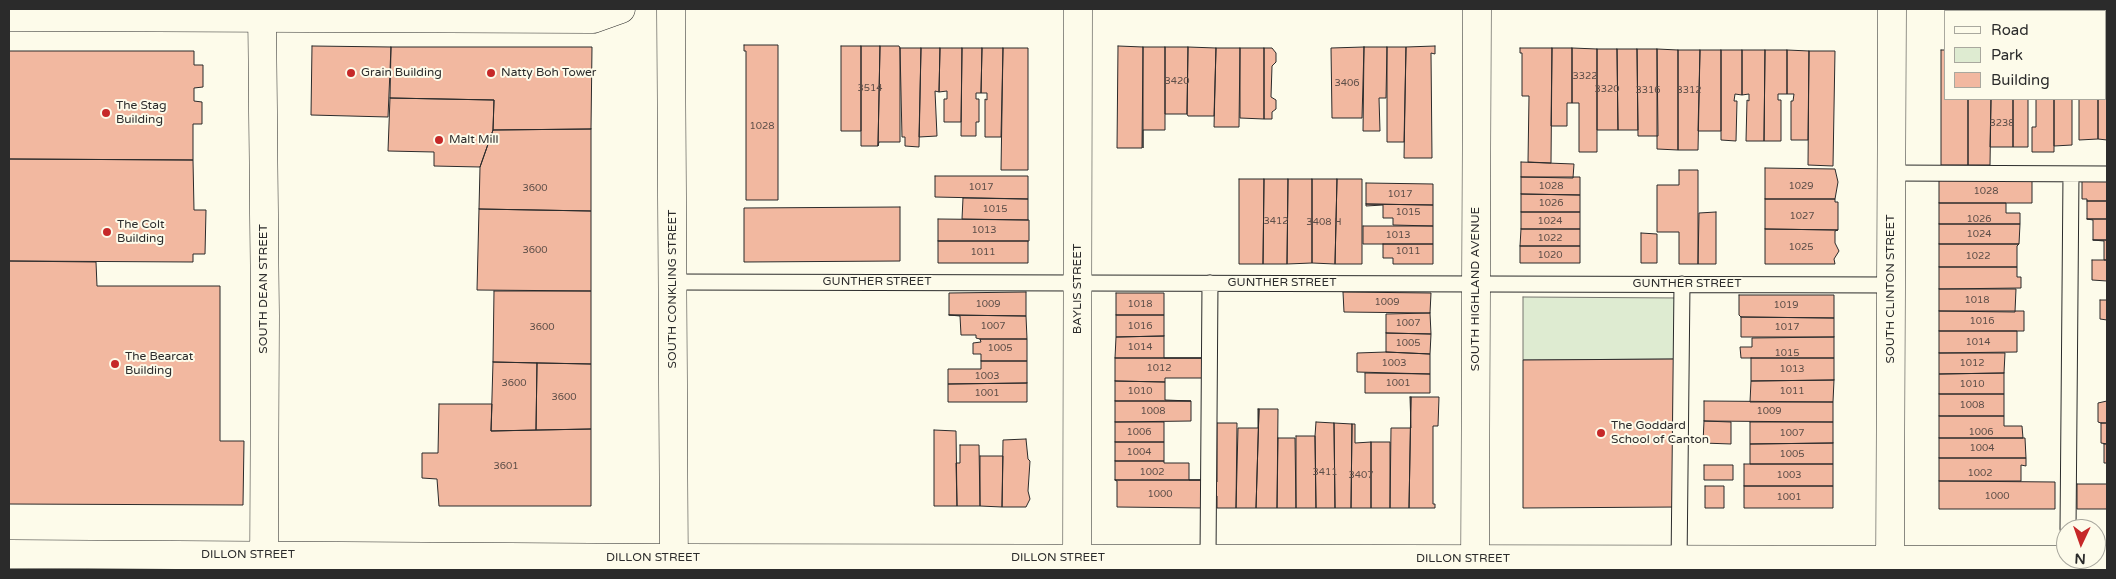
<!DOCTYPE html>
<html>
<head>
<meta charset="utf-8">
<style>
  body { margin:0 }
  #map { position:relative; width:2116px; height:579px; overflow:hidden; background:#fdfbea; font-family:"Varela Round",sans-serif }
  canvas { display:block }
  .frame { position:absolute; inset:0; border:10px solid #2b2b2b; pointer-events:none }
  .legend { position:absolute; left:1944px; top:10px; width:162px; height:90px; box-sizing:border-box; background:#fdfbea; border:1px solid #a9a89e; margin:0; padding:6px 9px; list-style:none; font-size:15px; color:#2b2b2b }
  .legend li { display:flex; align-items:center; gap:10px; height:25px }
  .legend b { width:25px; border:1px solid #a9a89e }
  .north { position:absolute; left:2056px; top:519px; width:50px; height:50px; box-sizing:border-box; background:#fdfbea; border:1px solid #a9a89e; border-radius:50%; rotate:183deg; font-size:14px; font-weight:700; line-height:20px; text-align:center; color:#2b2b2b }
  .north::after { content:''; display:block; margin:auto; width:18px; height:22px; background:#c62828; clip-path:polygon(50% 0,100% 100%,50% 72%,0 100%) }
</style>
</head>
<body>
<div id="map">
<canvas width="2116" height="579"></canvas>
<div class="frame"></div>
<ul class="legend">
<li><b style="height:6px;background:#fdfbea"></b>Road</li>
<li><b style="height:14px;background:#deebd1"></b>Park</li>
<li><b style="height:14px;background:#f2b8a0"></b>Building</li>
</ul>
<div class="north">N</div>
</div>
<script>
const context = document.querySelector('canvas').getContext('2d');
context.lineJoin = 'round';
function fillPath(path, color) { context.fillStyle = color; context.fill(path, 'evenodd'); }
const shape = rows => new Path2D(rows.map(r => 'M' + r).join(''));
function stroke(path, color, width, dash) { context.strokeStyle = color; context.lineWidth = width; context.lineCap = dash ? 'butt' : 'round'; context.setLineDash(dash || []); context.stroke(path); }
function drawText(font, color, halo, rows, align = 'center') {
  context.font = font + ' "Varela Round",sans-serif'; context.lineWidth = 4; context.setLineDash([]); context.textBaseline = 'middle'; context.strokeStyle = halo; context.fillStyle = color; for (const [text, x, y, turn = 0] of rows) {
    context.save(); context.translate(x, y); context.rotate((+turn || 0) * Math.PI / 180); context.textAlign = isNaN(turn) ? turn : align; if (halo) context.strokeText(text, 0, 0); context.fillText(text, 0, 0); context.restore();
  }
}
const green = shape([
  [1523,297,1679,298,1679,359,1523,360,1523,297]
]);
const building = shape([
  [744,45,778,45,778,200,746,200,746,51,744,51,744,45],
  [312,46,391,47,388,117,311,115,312,46],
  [841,46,861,46,861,131,841,131,841,46],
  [861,46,880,46,878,146,861,146,861,46],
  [880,46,899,46,900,48,900,142,879,142,878,146,880,46],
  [1118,46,1143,47,1142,148,1117,148,1118,46],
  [1435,46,1435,54,1431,53,1432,158,1404,158,1406,47,1435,46],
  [391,47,592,47,591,129,493,130,494,100,390,98,391,47],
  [1143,47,1165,47,1165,130,1143,130,1143,148,1143,47],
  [1165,47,1188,47,1187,114,1165,114,1165,47],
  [1188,47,1216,48,1214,116,1188,116,1187,114,1188,47],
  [1364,47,1362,118,1332,118,1331,48,1364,47],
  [1364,47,1387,47,1386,98,1379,98,1380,131,1363,131,1364,47],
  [1387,47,1406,47,1404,142,1387,142,1387,47],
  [900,48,921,48,919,147,905,146,905,137,902,137,900,48],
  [921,48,940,48,939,92,935,91,937,136,919,137,921,48],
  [940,48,962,48,961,122,944,122,944,99,947,99,947,91,939,92,940,48],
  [962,48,982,48,981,93,976,93,976,99,979,99,979,122,976,122,976,136,961,136,962,48],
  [982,48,1003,48,1001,137,985,137,985,99,987,100,987,93,981,93,982,48],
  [1003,48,1028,48,1028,170,1001,170,1003,48],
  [1216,48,1240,48,1239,127,1214,127,1216,48],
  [1240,48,1264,48,1264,119,1240,118,1240,48],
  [1264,48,1272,48,1276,53,1276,62,1272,66,1271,97,1276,100,1276,109,1272,112,1272,119,1264,119,1264,48],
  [1520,48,1552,48,1551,163,1528,162,1529,96,1522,96,1522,53,1520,53,1520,48],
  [1552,48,1572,48,1572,103,1567,103,1567,126,1551,126,1552,48],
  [1572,48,1597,49,1597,152,1579,152,1579,103,1572,103,1572,48],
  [2105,48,2107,48,2107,140,2098,139,2098,99,2105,99,2105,48],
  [1597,49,1617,49,1618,130,1597,130,1597,49],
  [1617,49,1637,49,1638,130,1618,130,1617,49],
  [1637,49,1657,49,1658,136,1638,136,1637,49],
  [1657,49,1678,50,1678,150,1657,149,1657,49],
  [1678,50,1700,50,1698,150,1678,150,1678,50],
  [1700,50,1721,50,1721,131,1698,131,1700,50],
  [1721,50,1742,50,1742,95,1735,94,1734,101,1737,101,1736,141,1721,140,1721,50],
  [1742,50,1765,50,1764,141,1746,141,1747,100,1749,101,1749,94,1742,95,1742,50],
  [1765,50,1787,50,1787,94,1778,94,1778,100,1781,100,1781,141,1764,141,1765,50],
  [1787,50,1809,51,1808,140,1791,140,1791,101,1793,101,1794,94,1787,94,1787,50],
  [1941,50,1945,50,1945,99,1968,99,1968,165,1941,165,1941,50],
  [9,51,194,51,194,65,203,65,203,87,194,88,194,101,202,102,202,124,193,124,193,160,9,159,9,51],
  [1809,51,1835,51,1833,166,1808,165,1809,51],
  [390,98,494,100,493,130,480,167,434,166,434,152,388,151,390,98],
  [1968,99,1991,99,1990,165,1968,165,1968,99],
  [1991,99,2013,99,2013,147,1990,147,1991,99],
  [2013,99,2028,99,2028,147,2013,147,2013,99],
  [2036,99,2054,99,2054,152,2032,152,2032,127,2036,127,2036,99],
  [2054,99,2072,99,2072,145,2054,146,2054,99],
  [2079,99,2098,99,2098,139,2079,140,2079,99],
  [591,129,591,211,479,209,480,167,493,130,591,129],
  [9,159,193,160,194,210,206,210,205,254,193,254,193,262,9,261,9,159],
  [1521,162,1574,164,1573,178,1521,177,1521,162],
  [1765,168,1835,169,1838,182,1835,199,1765,199,1765,168],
  [1679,170,1698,170,1698,264,1679,264,1679,232,1657,232,1657,185,1679,185,1679,170],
  [935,176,1028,176,1028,199,935,197,935,176],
  [1521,177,1580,177,1580,195,1521,194,1521,177],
  [1939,178,2032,180,2032,203,1939,203,1939,178],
  [1239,179,1264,179,1263,264,1239,264,1239,179],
  [1264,179,1288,179,1287,264,1263,264,1264,179],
  [1288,179,1312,179,1312,263,1287,264,1288,179],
  [1312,179,1337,179,1335,264,1312,263,1312,179],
  [1337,179,1362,179,1362,264,1335,264,1337,179],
  [2082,180,2107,180,2107,201,2087,201,2087,199,2082,199,2082,180],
  [1366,183,1433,184,1433,205,1366,204,1366,183],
  [1521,194,1580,195,1580,212,1521,212,1521,194],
  [963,198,1028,199,1028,220,962,219,963,198],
  [1765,199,1835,199,1835,202,1838,202,1838,230,1765,229,1765,199],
  [2087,201,2107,201,2107,219,2087,219,2087,201],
  [1939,203,2006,203,2006,213,2020,213,2020,224,1939,224,1939,203],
  [1366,204,1433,205,1433,226,1393,225,1393,218,1383,218,1383,205,1366,206,1366,204],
  [900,207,900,261,744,262,744,208,900,207],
  [479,209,591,211,591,291,477,290,479,209],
  [1521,212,1580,212,1580,229,1521,229,1521,212],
  [1716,212,1716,264,1698,264,1699,213,1716,212],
  [938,219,1029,220,1029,241,938,241,938,219],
  [2087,219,2107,219,2107,240,2093,240,2093,220,2087,219],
  [1939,224,2020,224,2019,244,1939,244,1939,224],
  [1363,226,1433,226,1433,244,1363,244,1363,226],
  [1521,229,1580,229,1580,246,1520,246,1521,229],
  [1765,229,1838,230,1835,231,1835,243,1839,251,1834,259,1835,264,1765,264,1765,229],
  [1641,233,1657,234,1657,263,1641,263,1641,233],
  [2093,240,2107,240,2107,260,2104,260,2104,241,2093,240],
  [938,241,1028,241,1028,263,938,263,938,241],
  [1383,244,1433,244,1433,264,1393,264,1393,258,1383,258,1383,244],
  [1939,244,2019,244,2017,246,2017,267,1939,267,1939,244],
  [1520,246,1580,246,1580,263,1520,263,1520,246],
  [2092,260,2107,260,2107,281,2092,280,2092,260],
  [9,261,96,262,97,286,220,286,220,441,244,441,243,505,9,504,9,261],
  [1939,267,2017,267,2017,277,2021,277,2021,288,1939,289,1939,267],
  [1939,289,2016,289,2015,312,1939,311,1939,289],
  [494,291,591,291,591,364,493,362,494,291],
  [1026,292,1026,316,949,315,949,293,1026,292],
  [1343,292,1431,293,1430,313,1344,312,1343,292],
  [1116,293,1164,293,1164,315,1116,315,1116,293],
  [1739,295,1834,295,1834,318,1741,317,1739,315,1739,295],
  [2100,300,2107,300,2107,320,2100,319,2100,300],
  [1939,311,2024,311,2024,331,1939,331,1939,311],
  [1430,313,1431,334,1386,333,1386,314,1430,313],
  [949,315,1026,316,1027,339,980,339,976,338,976,335,961,335,960,316,949,315],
  [1116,315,1164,315,1164,336,1116,337,1116,315],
  [1741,317,1834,318,1834,337,1741,337,1741,317],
  [1939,331,2017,331,2017,352,1939,353,1939,331],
  [1386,333,1431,334,1430,354,1386,352,1386,333],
  [1164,336,1164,358,1203,358,1115,358,1116,337,1164,336],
  [1834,337,1834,358,1741,358,1740,347,1752,347,1752,338,1834,337],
  [980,339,1027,339,1027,361,981,361,981,354,973,354,973,343,981,342,980,339],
  [1386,352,1430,354,1430,374,1357,372,1357,353,1386,352],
  [1939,353,2005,353,2004,373,1939,374,1939,353],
  [1115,358,1203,358,1203,378,1165,378,1165,382,1115,381,1115,358],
  [1751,358,1834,358,1834,380,1751,381,1751,358],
  [1679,359,1678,507,1523,508,1523,360,1679,359],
  [981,361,1027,361,1027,383,948,384,948,369,981,369,981,361],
  [493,362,537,363,536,430,491,431,493,362],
  [537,363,591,364,591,429,536,430,537,363],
  [1365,373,1430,374,1430,393,1365,393,1365,373],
  [2004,373,2004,394,1939,394,1939,374,2004,373],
  [1834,380,1833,402,1750,402,1751,381,1834,380],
  [1115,381,1165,382,1165,400,1191,401,1115,401,1115,381],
  [1027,383,1027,402,948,402,948,384,1027,383],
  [1939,394,2004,394,2004,416,1939,416,1939,394],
  [1410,397,1411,397,1409,508,1390,508,1391,428,1411,428,1410,397],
  [1411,397,1439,397,1438,426,1433,426,1433,504,1435,504,1435,508,1409,508,1411,397],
  [1115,401,1191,401,1191,421,1115,422,1115,401],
  [1704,401,1833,402,1833,422,1704,421,1704,401],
  [2107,401,2107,423,2101,423,2098,422,2098,403,2107,401],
  [439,404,492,404,491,431,591,429,591,506,439,506,437,479,422,478,422,453,438,453,439,404],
  [1258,409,1259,409,1256,508,1236,508,1238,428,1258,428,1258,409],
  [1259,409,1278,409,1277,508,1256,508,1259,409],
  [1939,416,2004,416,2004,426,2022,426,2023,438,1939,438,1939,416],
  [1704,421,1731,422,1731,444,1703,443,1704,421],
  [1115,422,1164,422,1164,442,1115,442,1115,422],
  [1316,422,1334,423,1335,508,1316,508,1315,436,1316,422],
  [1750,422,1833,422,1833,443,1750,444,1750,422],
  [1217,423,1237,423,1236,508,1217,508,1217,496,1212,492,1213,486,1217,482,1217,423],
  [1334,423,1352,424,1351,508,1335,508,1334,423],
  [2101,423,2107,423,2107,444,2101,443,2101,423],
  [1352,424,1355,424,1355,443,1371,442,1371,508,1351,508,1352,424],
  [934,430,956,431,957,506,934,506,934,430],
  [1296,436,1315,436,1316,508,1296,508,1296,436],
  [1278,438,1295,438,1296,508,1277,508,1278,438],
  [1939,438,2025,438,2026,458,1939,458,1939,438],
  [1026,439,1028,459,1030,461,1028,491,1030,499,1026,507,1002,507,1003,440,1026,439],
  [1115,442,1164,442,1164,461,1115,461,1115,442],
  [1371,442,1390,442,1390,508,1371,508,1371,442],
  [1833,443,1833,464,1750,464,1750,444,1833,443],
  [2104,444,2107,444,2107,463,2104,463,2104,444],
  [960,445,979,445,980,506,957,506,956,463,960,463,960,445],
  [980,456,1003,456,1002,507,980,506,980,456],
  [1939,458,2026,458,2026,466,2021,465,2021,481,1939,481,1939,458],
  [1115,461,1164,461,1164,463,1189,463,1189,480,1204,480,1115,480,1115,461],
  [1744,464,1833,464,1833,486,1744,486,1744,464],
  [1704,465,1733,465,1733,480,1704,480,1704,465],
  [1115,480,1204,480,1204,508,1117,507,1117,481,1115,480],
  [1939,481,2055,482,2055,509,1939,509,1939,481],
  [2077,484,2107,484,2107,509,2077,509,2077,484],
  [1705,486,1724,486,1724,508,1705,508,1705,486],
  [1744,486,1833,486,1833,508,1744,508,1744,486]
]);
const lane = shape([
  [1891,173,2107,174],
  [673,282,1891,285],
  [2068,529,2071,174],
  [1208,558,1210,283],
  [1679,566,1682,284]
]);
const street = shape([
  [262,9,265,316,264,570],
  [9,554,674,558,2107,560],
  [1077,570,1078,9],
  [1890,570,1892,9]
]);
const secondary = shape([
  [671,9,674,570],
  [1475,570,1477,9]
]);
const primary = shape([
  [9,17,593,19,621,9]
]);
const markers = [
  [351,73,5,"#c62828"],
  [491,73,5,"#c62828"],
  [106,113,5,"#c62828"],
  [439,140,5,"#c62828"],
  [107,232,5,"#c62828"],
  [115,364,5,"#c62828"],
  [1601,433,5,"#c62828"]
];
const numberNames = [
  ["3322",1585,76],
  ["3420",1177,81],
  ["3406",1347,83],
  ["3514",870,88],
  ["3320",1607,89],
  ["3316",1648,90],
  ["3312",1689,90],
  ["3238",2002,123],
  ["1028",762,126],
  ["1028",1551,186],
  ["1029",1801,186],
  ["1017",981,187],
  ["3600",535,188],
  ["1028",1986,191],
  ["1017",1400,194],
  ["1026",1551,203],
  ["1015",995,209],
  ["1015",1408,212],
  ["1027",1802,216],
  ["1026",1979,219],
  ["3412",1276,221],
  ["1024",1550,221],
  ["3408 H",1324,222],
  ["1013",984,230],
  ["1024",1979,234],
  ["1013",1398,235],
  ["1022",1550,238],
  ["1025",1801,247],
  ["3600",535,250],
  ["1011",1408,251],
  ["1011",983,252],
  ["1020",1550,255],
  ["1022",1978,256],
  ["1018",1977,300],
  ["1009",1387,302],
  ["1009",988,304],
  ["1018",1140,304],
  ["1019",1786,305],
  ["1016",1982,321],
  ["1007",1408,323],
  ["1007",993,326],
  ["1016",1140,326],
  ["3600",542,327],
  ["1017",1787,327],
  ["1014",1978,342],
  ["1005",1408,343],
  ["1014",1140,347],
  ["1005",1000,348],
  ["1015",1787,353],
  ["1003",1394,363],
  ["1012",1972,363],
  ["1012",1159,368],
  ["1013",1792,369],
  ["1003",987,376],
  ["3600",514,383],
  ["1001",1398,383],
  ["1010",1972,384],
  ["1010",1140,391],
  ["1011",1792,391],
  ["1001",987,393],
  ["3600",564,397],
  ["1008",1972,405],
  ["1008",1153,411],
  ["1009",1769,411],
  ["1006",1139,432],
  ["1006",1981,432],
  ["1007",1792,433],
  ["1004",1982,448],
  ["1004",1139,452],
  ["1005",1792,454],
  ["3601",506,466],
  ["1002",1152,472],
  ["3411",1325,472],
  ["1002",1980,473],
  ["3407",1361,475],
  ["1003",1789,475],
  ["1000",1160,494],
  ["1000",1997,496],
  ["1001",1789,497]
];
const poiNames = [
  ["Grain Building",361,73],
  ["Natty Boh Tower",501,73],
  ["The Stag",116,106],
  ["Building",116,120],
  ["Malt Mill",449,140],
  ["The Colt",117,225],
  ["Building",117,239],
  ["The Bearcat",125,357],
  ["Building",125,371],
  ["The Goddard",1611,426],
  ["School of Canton",1611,440]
];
const streetNames = [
  ["GUNTHER STREET",877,282],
  ["GUNTHER STREET",1282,283],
  ["GUNTHER STREET",1687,284],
  ["SOUTH DEAN STREET",264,289,-90],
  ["SOUTH CONKLING STREET",673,289,-90],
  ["BAYLIS STREET",1078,289,-90],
  ["SOUTH HIGHLAND AVENUE",1476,289,-90],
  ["SOUTH CLINTON STREET",1891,289,-90],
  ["DILLON STREET",248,555],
  ["DILLON STREET",653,558],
  ["DILLON STREET",1058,558],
  ["DILLON STREET",1463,559]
];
fillPath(green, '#deebd1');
stroke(green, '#74746e', 1);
fillPath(building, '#f2b8a0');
stroke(building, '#2b2b2b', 1);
stroke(lane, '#2b2b2b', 17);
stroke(street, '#2b2b2b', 29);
stroke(secondary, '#2b2b2b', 29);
stroke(primary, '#2b2b2b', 29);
stroke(lane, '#fdfbea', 15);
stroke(street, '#fdfbea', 28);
stroke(secondary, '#fdfbea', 28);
stroke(primary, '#fdfbea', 28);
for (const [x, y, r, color] of markers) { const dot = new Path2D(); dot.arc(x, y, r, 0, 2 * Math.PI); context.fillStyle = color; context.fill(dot); stroke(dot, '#fdfbea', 2); }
drawText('10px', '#5d4e48', null, numberNames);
drawText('12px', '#2b2b2b', '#fdfbea', poiNames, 'left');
drawText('12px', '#2b2b2b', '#fdfbea', streetNames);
</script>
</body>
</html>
